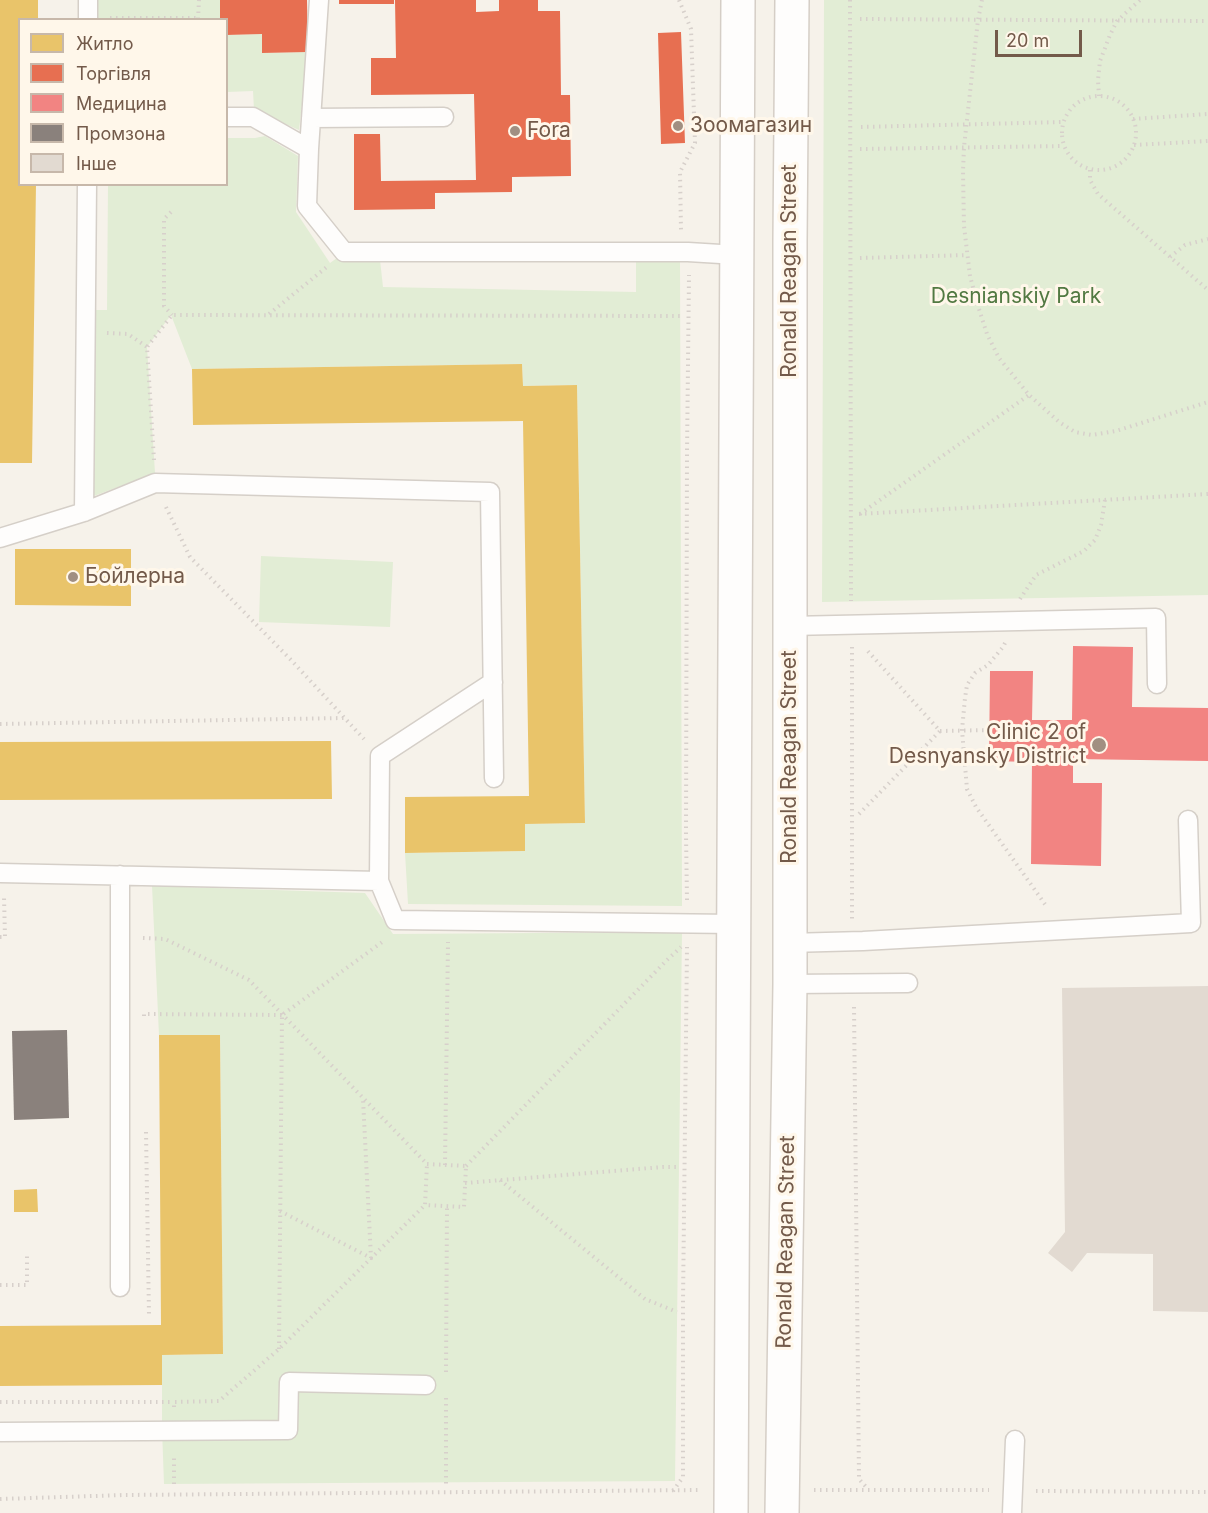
<!DOCTYPE html>
<html>
<head>
<meta charset="utf-8">
<style>
  body { margin:0 }
  #map { position:relative; width:1208px; height:1513px; overflow:hidden; background:#f6f2ea; font-family:Inter,sans-serif }
  canvas { display:block }
  .legend { position:absolute; left:18px; top:18px; width:210px; height:168px; box-sizing:border-box; background:#fff7ea; border:2px solid #c7b8aa; margin:0; padding:8px 10px; list-style:none; font-size:18px; color:#735a4a }
  .legend li { display:flex; align-items:center; gap:12px; height:30px }
  .legend b { width:30px; border:2px solid #c7b8aa }
  .scale { position:absolute; left:995px; top:30px; width:87px; height:27px; box-sizing:border-box; border:3px solid #735a4a; border-top:0; padding-left:8px; font-size:18px; line-height:21px; white-space:nowrap; color:#735a4a; -webkit-text-stroke:4px #fff7ea; paint-order:stroke }
</style>
</head>
<body>
<div id="map">
<canvas width="1208" height="1513"></canvas>
<ul class="legend">
<li><b style="height:16px;background:#e9c46a"></b>Житло</li>
<li><b style="height:16px;background:#e76f51"></b>Торгівля</li>
<li><b style="height:16px;background:#f28482"></b>Медицина</li>
<li><b style="height:16px;background:#8a817c"></b>Промзона</li>
<li><b style="height:16px;background:#e2dad1"></b>Інше</li>
</ul>
<div class="scale">20 m</div>
</div>
<script>
const context = document.querySelector('canvas').getContext('2d');
context.lineJoin = 'round';
function fillPath(path, color) { context.fillStyle = color; context.fill(path, 'evenodd'); }
const shape = rows => new Path2D(rows.map(r => 'M' + r).join(''));
function stroke(path, color, width, dash) { context.strokeStyle = color; context.lineWidth = width; context.lineCap = dash ? 'butt' : 'round'; context.setLineDash(dash || []); context.stroke(path); }
function drawText(font, color, halo, rows, align = 'center') {
  context.font = font + ' Inter,sans-serif'; context.lineWidth = 6; context.setLineDash([]); context.textBaseline = 'middle'; context.strokeStyle = halo; context.fillStyle = color; for (const [text, x, y, turn = 0] of rows) {
    context.save(); context.translate(x, y); context.rotate((+turn || 0) * Math.PI / 180); context.textAlign = isNaN(turn) ? turn : align; if (halo) context.strokeText(text, 0, 0); context.fillText(text, 0, 0); context.restore();
  }
}
const green = shape([
  [94,0,220,0,220,19,94,19],
  [824,0,1208,0,1208,595,822,602],
  [262,34,263,53,308,52,299,130,254,110,253,91,227,92,226,35],
  [265,136,298,156,296,212,330,263,337,258,380,260,383,287,636,292,636,259,680,261,682,906,408,904,405,853,525,851,525,824,585,823,577,385,523,386,522,364,192,369,171,315,147,347,155,473,94,496,90,310,107,310,108,185,226,184,227,138,255,138],
  [261,556,393,562,390,627,259,622],
  [152,886,365,893,393,934,682,932,675,1481,164,1484,162,1429,162,1355,223,1354,220,1035,159,1035]
]);
const homes = shape([
  [0,0,38,0,38,20,20,20,20,184,36,184,32,463,0,463],
  [522,364,523,386,577,385,585,823,525,824,525,851,405,853,405,797,529,796,523,421,193,425,192,369],
  [15,549,131,549,131,606,15,605],
  [331,741,332,799,0,800,0,742],
  [159,1035,220,1035,223,1354,162,1355,162,1385,0,1386,0,1326,161,1325],
  [37,1189,38,1212,14,1212,14,1190]
]);
const shops = shape([
  [220,0,307,0,308,52,262,53,262,34,226,35,226,20,220,20],
  [339,0,394,0,394,4,339,4],
  [395,0,476,0,476,12,499,11,499,0,538,0,538,11,560,11,561,95,570,95,571,176,512,177,512,192,435,193,435,209,354,210,354,134,380,134,381,181,476,180,474,94,371,95,371,58,396,58],
  [681,32,685,143,661,144,658,33]
]);
const health = shape([
  [1073,646,1133,647,1132,707,1208,708,1208,761,1073,759,1073,783,1102,783,1101,866,1031,864,1032,762,989,761,990,671,1033,671,1032,720,1072,720]
]);
const industry = shape([
  [67,1030,69,1118,14,1120,12,1031]
]);
const building = shape([
  [1208,986,1208,1312,1153,1311,1153,1254,1087,1253,1072,1272,1048,1253,1065,1232,1062,988]
]);
const path = shape([
  [679,0,691,29,695,143,680,172,681,230],
  [850,0,851,601],
  [982,0,978,20,964,147,963,171,964,226,970,276,978,306,987,334,999,358,1029,395,1059,422,1075,432,1092,435,1116,431,1208,402],
  [110,18,198,18],
  [198,19,199,0],
  [860,19,1208,21],
  '1062 133a37 37 0 1 1 74 0a37 37 0 1 1-74 0Z',
  [1099,96,1098,80,1100,61,1110,35,1117,21,1140,0],
  [1133,119,1208,114],
  [861,127,1063,122],
  [1134,145,1208,141],
  [860,149,1063,146],
  [1090,170,1090,180,1098,194,1208,290],
  [171,212,164,219,164,306,172,315],
  [1170,257,1185,245,1208,239],
  [860,258,968,255],
  [269,314,328,266],
  [107,333,128,334,147,347],
  [154,460,147,347,172,315,680,316],
  [166,507,190,557,292,661,364,739],
  [859,514,1208,494],
  [860,514,1029,395],
  [1020,599,1036,575,1084,551,1095,540,1101,525,1105,500],
  [1005,643,1003,647,988,665,975,673,967,685,965,698,962,730,967,789,976,807,1047,907],
  [852,647,852,919],
  [0,724,344,718],
  [940,731,990,730],
  [859,814,940,731,865,648],
  [687,900,686,834,687,453,689,275],
  [0,937,5,937,4,897],
  [143,938,165,939,249,980,427,1164],
  [854,1007,859,1479,868,1489],
  [144,1016,144,1014,282,1015],
  [146,1132,149,1315],
  [427,1164,466,1166,464,1207,425,1205,427,1164],
  [445,1165,448,942],
  [466,1166,667,960,681,947],
  [500,1180,645,1299,677,1312],
  [465,1183,663,1167,679,1167],
  [280,1211,371,1258,363,1099],
  [0,1285,27,1285,27,1256],
  [279,1349,282,1015,385,940],
  [446,1372,447,1206],
  [446,1398,446,1484],
  [0,1402,174,1402],
  [174,1407,174,1402,219,1401,279,1349,425,1205],
  [174,1484,174,1454],
  [814,1490,989,1490],
  [673,1491,683,1477,683,1303,687,947],
  [1036,1491,1208,1492],
  [0,1499,125,1495,701,1490]
]);
const service = shape([
  [88,20,88,0],
  [226,117,253,117,309,149,307,206,344,252,688,252,737,255],
  [311,118,444,117],
  [309,149,319,0],
  [84,512,87,184],
  [0,538,84,512,155,483,490,492,494,778],
  [790,626,1156,618,1157,684],
  [493,682,380,756,379,881,395,920,734,924],
  [0,873,379,881],
  [120,875,120,1287],
  [789,943,863,941,1191,923,1188,820],
  [790,984,908,983],
  [0,1432,288,1430,289,1382,426,1385],
  [1012,1513,1015,1440]
]);
const secondary = shape([
  [731,1513,738,0],
  [782,1513,790,984,790,241,792,0]
]);
const markers = [
  [678,126,6,"#a18f82"],
  [515,131,6,"#a18f82"],
  [73,577,6,"#a18f82"],
  [1099,745,8,"#a18f82"]
];
const poiNames = [
  ["Зоомагазин",690,126],
  ["Fora",527,131],
  ["Бойлерна",85,577],
  ["Clinic 2 of",1086,733,"right"],
  ["Desnyansky District",1086,757,"right"]
];
const streetNames = [
  ["Ronald Reagan Street",790,271,-90],
  ["Ronald Reagan Street",790,757,-90],
  ["Ronald Reagan Street",786,1242,-89]
];
const parkNames = [
  ["Desnianskiy Park",1016,297]
];
fillPath(green, '#e2edd5');
fillPath(homes, '#e9c46a');
fillPath(shops, '#e76f51');
fillPath(health, '#f28482');
fillPath(industry, '#8a817c');
fillPath(building, '#e2dad1');
stroke(service, '#d5cfc8', 21);
stroke(secondary, '#d5cec6', 36);
stroke(path, '#d7d0cb', 4, [1.5, 4.5]);
stroke(service, '#fefdfc', 18);
stroke(secondary, '#fefdfc', 33);
for (const [x, y, r, color] of markers) { const dot = new Path2D(); dot.arc(x, y, r, 0, 2 * Math.PI); context.fillStyle = color; context.fill(dot); stroke(dot, '#fff7ea', 2); }
drawText('21px', '#735a4a', '#fff7ea', poiNames, 'left');
drawText('21px', '#735a4a', '#fff7ea', streetNames);
drawText('21px', '#527942', '#fff7ea', parkNames);
</script>
</body>
</html>
